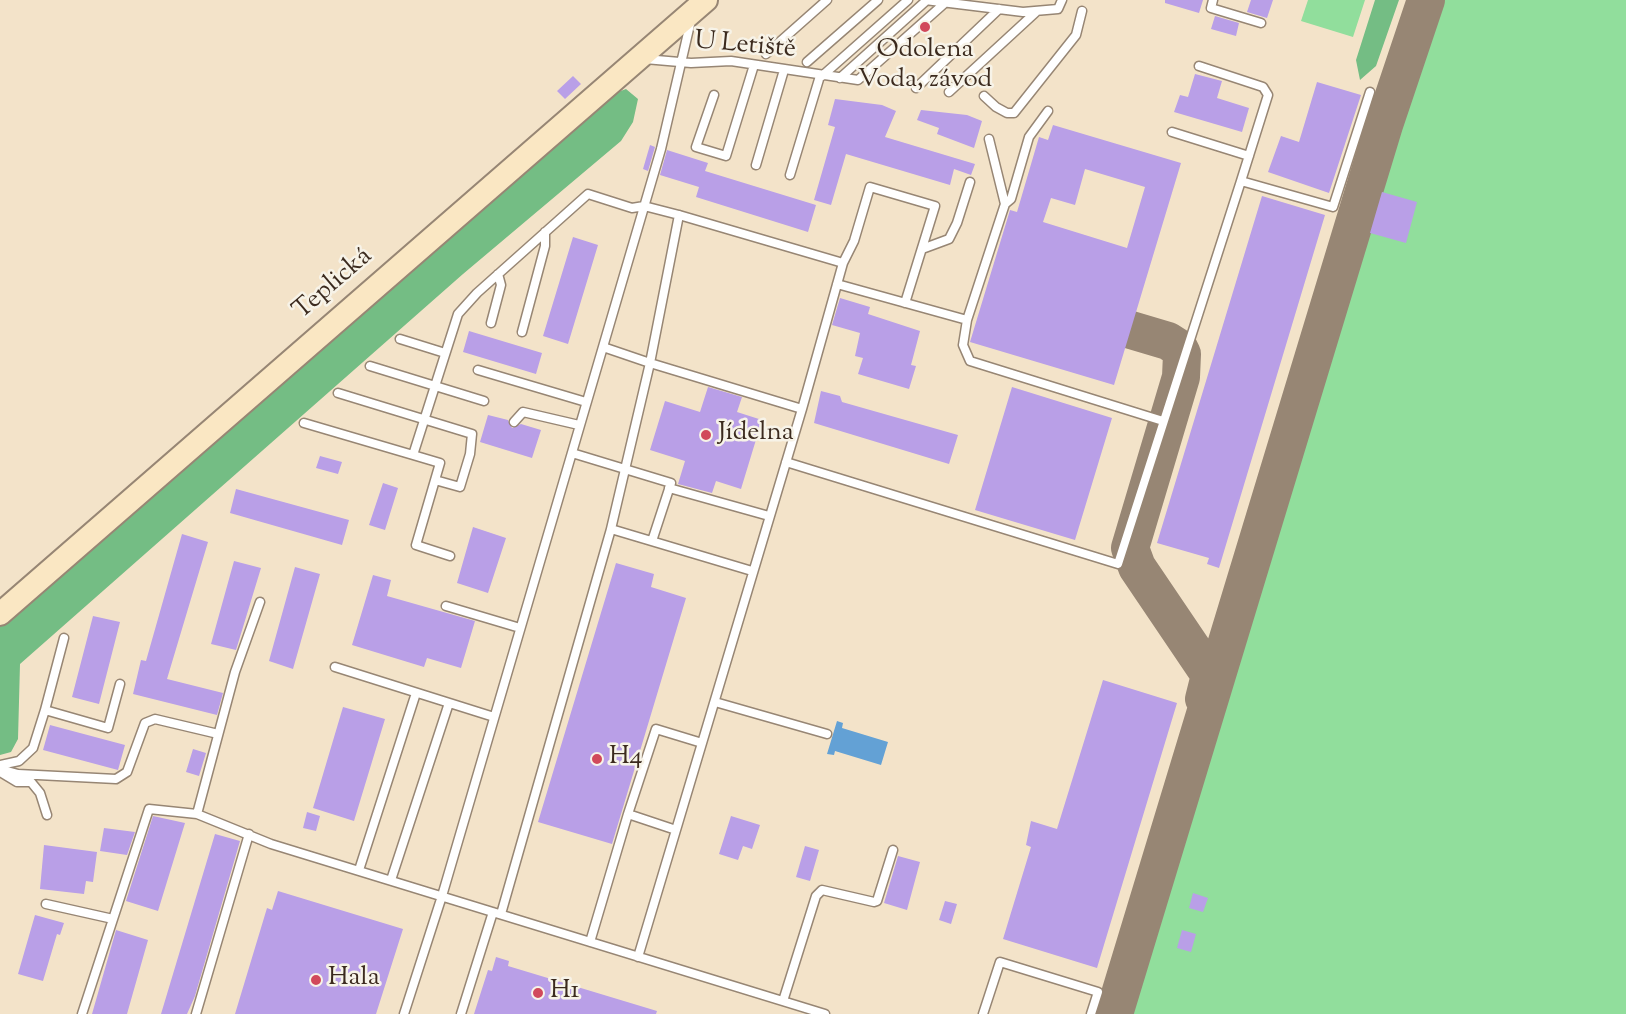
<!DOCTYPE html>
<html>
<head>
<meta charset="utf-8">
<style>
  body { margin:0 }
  canvas { display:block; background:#f3e3c9 }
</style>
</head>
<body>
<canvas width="1626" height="1014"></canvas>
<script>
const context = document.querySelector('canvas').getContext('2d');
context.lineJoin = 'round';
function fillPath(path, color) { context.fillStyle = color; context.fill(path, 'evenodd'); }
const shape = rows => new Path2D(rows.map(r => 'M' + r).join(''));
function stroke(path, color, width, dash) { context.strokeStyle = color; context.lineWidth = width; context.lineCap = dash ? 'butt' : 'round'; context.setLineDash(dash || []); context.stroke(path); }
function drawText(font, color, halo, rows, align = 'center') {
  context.font = font + ' "Sorts Mill Goudy",serif'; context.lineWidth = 5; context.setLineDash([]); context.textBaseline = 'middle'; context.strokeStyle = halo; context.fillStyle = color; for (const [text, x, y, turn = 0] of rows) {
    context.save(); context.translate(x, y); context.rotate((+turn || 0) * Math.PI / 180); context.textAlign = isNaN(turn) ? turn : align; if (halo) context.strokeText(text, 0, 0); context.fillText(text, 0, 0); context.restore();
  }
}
const green = shape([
  [1308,0,1365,0,1353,37,1301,21],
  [1444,0,1626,0,1626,1014,1132,1014,1434,19]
]);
const forest = shape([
  [1375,0,1399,0,1376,66,1360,80,1356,60],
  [626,89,638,99,633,122,621,141,463,274,20,664,18,739,11,752,0,755,0,625,610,95]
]);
const water = shape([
  [837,721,843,723,842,728,888,742,881,765,835,751,834,755,827,754]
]);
const taxiway = shape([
  [1131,330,1168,341,1179,348,1182,354,1181,377,1130,548,1137,567,1210,675,1204,699],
  [1114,1014,1384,125,1426,0]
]);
const building = shape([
  [1165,0,1203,0,1199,13,1165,3],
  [1251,0,1273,0,1267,18,1247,12],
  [1215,16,1239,23,1236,36,1211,29],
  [1195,74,1222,81,1217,98,1249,108,1242,132,1174,112,1180,95,1188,97],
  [573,76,581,84,565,99,557,91],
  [1317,82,1361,95,1329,193,1268,172,1281,136,1299,142],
  [835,99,882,105,896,111,885,137,975,164,971,175,954,169,950,185,846,154,831,205,814,200,835,127,828,125],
  [921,110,967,115,982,121,974,148,937,134,939,128,917,120],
  [1053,125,1181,163,1114,385,970,342,1010,210,1017,212,1039,137,1048,140],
  [1085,169,1145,187,1127,248,1043,222,1051,198,1075,205],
  [650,145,655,147,648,171,643,169],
  [667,150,708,163,705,171,816,205,808,232,696,197,699,187,660,175],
  [1382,192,1417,202,1406,243,1370,233],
  [1262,196,1325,215,1219,568,1207,564,1209,558,1157,543],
  [573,237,598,245,568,344,543,336],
  [840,298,870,307,868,314,920,331,911,365,916,366,909,389,858,374,863,358,855,356,860,333,832,325],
  [469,331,542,353,536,374,463,352],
  [708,387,742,397,737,412,762,420,741,489,716,481,712,493,678,484,685,461,650,450,665,401,700,412],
  [1012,387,1112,418,1075,540,975,510],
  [821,391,840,396,842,402,958,435,949,464,814,423],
  [488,415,508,420,512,428,521,424,541,430,532,458,480,442],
  [320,456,342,462,338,474,316,468],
  [383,483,398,488,385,530,369,525],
  [236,489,349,520,342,545,230,513],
  [473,527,506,538,488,593,457,583],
  [182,534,208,542,167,679,223,693,217,715,133,694,141,660,146,661],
  [234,561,261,568,236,650,211,644],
  [616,563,654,574,651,587,686,598,612,844,538,822],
  [295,567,320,574,293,669,269,661],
  [373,575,391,580,387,596,475,621,461,668,427,658,424,667,352,645],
  [93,616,120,622,99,704,72,697],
  [1103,680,1177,703,1097,968,1003,939,1031,847,1026,845,1031,821,1057,829],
  [343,707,385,719,354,821,313,808],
  [50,725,125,745,118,770,43,750],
  [193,749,206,753,199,776,186,772],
  [307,812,320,816,316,831,303,828],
  [153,816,185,823,158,911,126,901],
  [731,816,760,825,752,849,743,846,738,860,719,854],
  [104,828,135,832,127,855,100,851],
  [215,834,240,841,195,996,187,1014,161,1014],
  [44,845,97,852,93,882,86,881,84,894,40,889],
  [805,846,819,850,810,881,796,877],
  [898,856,920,862,907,910,884,903],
  [278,891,403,929,376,1014,235,1014,267,908,272,910],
  [1193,893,1208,898,1203,912,1189,908],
  [945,901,957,904,951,924,939,920],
  [35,915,64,923,60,935,57,934,43,981,18,974],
  [116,930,148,940,127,1014,92,1014],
  [1182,930,1196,934,1191,952,1177,948],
  [496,957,509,961,508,966,657,1011,656,1014,474,1014,488,970,492,971]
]);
const service = shape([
  [925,0,1023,12,1058,9,1062,0],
  [1213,0,1211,8,1261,23],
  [766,54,827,0],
  [645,59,691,63,731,61,858,80,946,2],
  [807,62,878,0],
  [1199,66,1263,87,1268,95,1241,181],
  [822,76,908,0],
  [840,78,927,0],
  [916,88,999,9],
  [949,92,1036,12],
  [714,95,696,147,726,156,754,65],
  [984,96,996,107,1007,113,1014,113,1076,35,1082,11],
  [1172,132,1249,156],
  [989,139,1005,204,967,320,963,345,970,361,1163,421],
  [756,165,784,70],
  [790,175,820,76],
  [1005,204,1011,199,1029,137,1048,111],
  [922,249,949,239,957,223,970,182],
  [843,263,854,241,870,187,935,206,905,303],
  [837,284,967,320],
  [491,323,501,285,498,274],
  [522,332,545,246,545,232],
  [400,339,445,353],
  [603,347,650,363,802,409],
  [370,366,484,401],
  [478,370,586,402],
  [338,393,472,434,470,454,460,487,435,480],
  [514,422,523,412,579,425],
  [304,423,413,455,458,314,477,293,588,194,632,208,644,206,679,215,843,263,802,409,638,957],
  [572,453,671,483,652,541],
  [413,455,440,463,416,545,450,556],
  [786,462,1118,564,1241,181,1333,207,1370,92],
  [669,488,769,516],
  [611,529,752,571],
  [260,602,235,672,197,814,271,844,825,1014],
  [446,606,520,628],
  [335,667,494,717],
  [715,702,827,734],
  [45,710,64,638],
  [0,765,19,761,33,748,45,710,108,728,120,684],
  [0,769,18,774,116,779,127,772,145,723,155,719,214,733],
  [2,773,17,782,31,782,40,793,47,815],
  [628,814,656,729,702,743],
  [359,870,416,693],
  [391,880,449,703],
  [46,904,113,919],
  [501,914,611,529,650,363,679,215],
  [590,942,628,814,676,830],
  [783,1001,816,896,822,890,874,902,877,901,893,850],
  [82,1014,149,809,197,814],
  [196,1014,249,834],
  [404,1014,442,896,661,149,691,20],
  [461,1014,493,912],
  [983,1014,1000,962,1098,992,1091,1014]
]);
const secondary = shape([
  [0,614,706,0]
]);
const markers = [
  [925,27,6,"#d1495b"],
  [706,435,6,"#d1495b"],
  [597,759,6,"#d1495b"],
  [316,980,6,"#d1495b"],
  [538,993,6,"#d1495b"]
];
const streetNames = [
  ["U Letiště",745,47,5],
  ["Teplická",334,285,-41]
];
const poiNames = [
  ["Odolena",925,52,"center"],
  ["Voda, závod",925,82,"center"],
  ["Jídelna",718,435],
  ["H4",609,759],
  ["Hala",328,980],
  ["H1",550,993]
];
fillPath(green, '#91de9c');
fillPath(forest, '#74bd84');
fillPath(water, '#63a1d5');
stroke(taxiway, '#978674', 38);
fillPath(building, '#b99fe7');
stroke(service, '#978674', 11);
stroke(secondary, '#978674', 26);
stroke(service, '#fff', 8);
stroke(secondary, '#fae7c3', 22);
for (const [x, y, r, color] of markers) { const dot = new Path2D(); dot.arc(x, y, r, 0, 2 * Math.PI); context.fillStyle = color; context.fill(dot); stroke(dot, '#f7f3e8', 2); }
drawText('26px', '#3b2a1e', '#f7f3e8', streetNames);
drawText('26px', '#3b2a1e', '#f7f3e8', poiNames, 'left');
</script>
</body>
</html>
